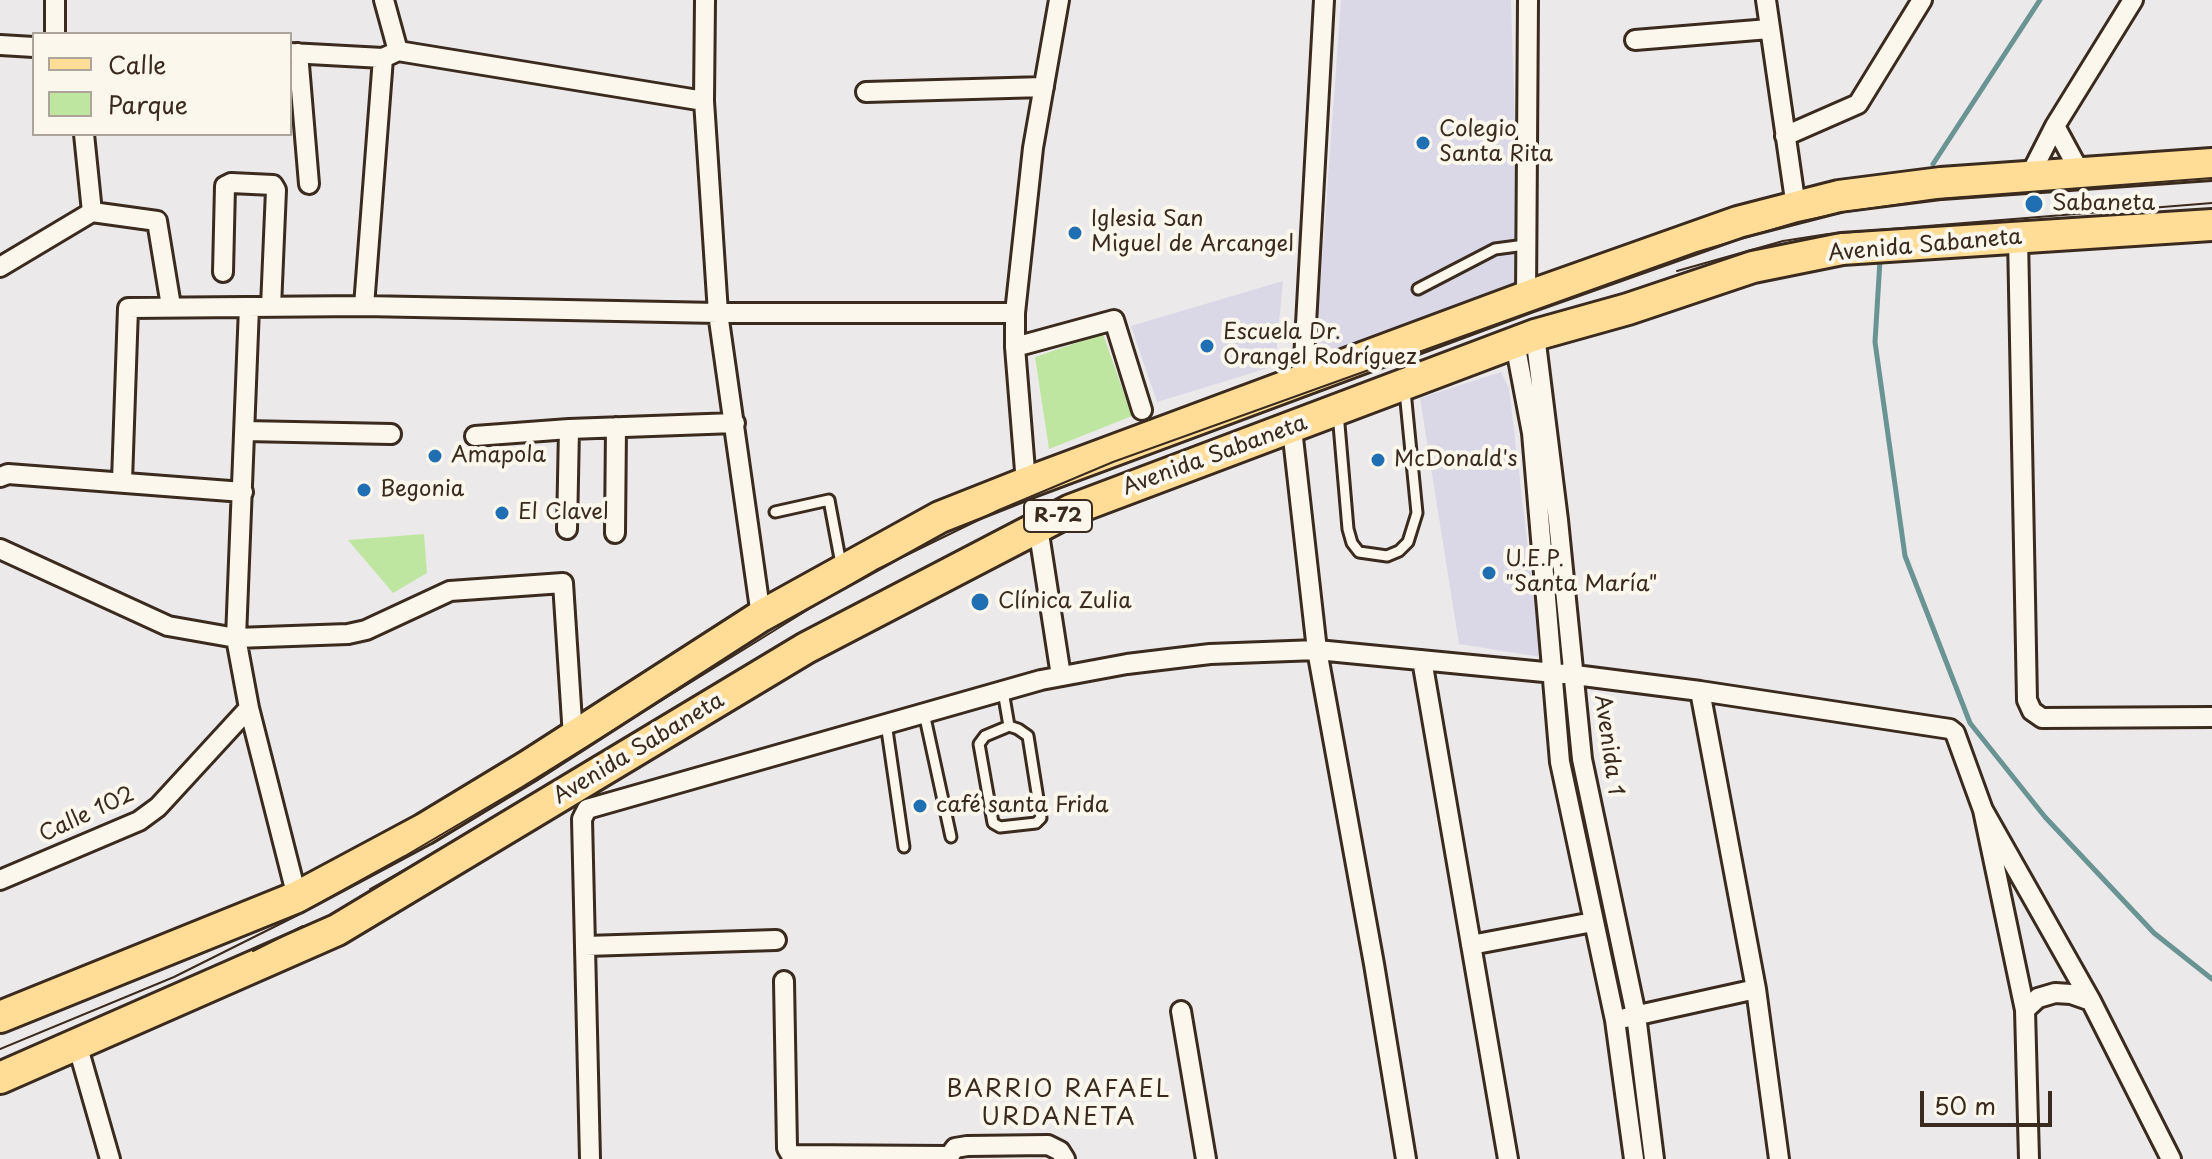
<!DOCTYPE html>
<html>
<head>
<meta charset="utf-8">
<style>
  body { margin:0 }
  #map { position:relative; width:2212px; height:1159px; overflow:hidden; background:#ece9ea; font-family:"Playpen Sans",sans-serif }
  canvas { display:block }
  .legend { position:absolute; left:32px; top:32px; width:260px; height:104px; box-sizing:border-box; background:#fbf7ec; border:2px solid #aea59a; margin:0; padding:10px 14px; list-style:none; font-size:24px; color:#3b2a1e }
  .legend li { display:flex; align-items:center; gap:16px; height:40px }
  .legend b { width:40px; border:2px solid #aea59a }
  .scale { position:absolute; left:1920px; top:1091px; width:132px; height:36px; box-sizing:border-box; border:4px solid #3b2a1e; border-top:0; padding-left:10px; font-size:24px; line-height:28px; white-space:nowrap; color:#3b2a1e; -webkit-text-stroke:6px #fbf7ec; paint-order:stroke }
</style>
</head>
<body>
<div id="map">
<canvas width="2212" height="1159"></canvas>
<ul class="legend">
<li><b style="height:10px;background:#ffdd96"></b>Calle</li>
<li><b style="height:22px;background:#bfe6a1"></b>Parque</li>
</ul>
<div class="scale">50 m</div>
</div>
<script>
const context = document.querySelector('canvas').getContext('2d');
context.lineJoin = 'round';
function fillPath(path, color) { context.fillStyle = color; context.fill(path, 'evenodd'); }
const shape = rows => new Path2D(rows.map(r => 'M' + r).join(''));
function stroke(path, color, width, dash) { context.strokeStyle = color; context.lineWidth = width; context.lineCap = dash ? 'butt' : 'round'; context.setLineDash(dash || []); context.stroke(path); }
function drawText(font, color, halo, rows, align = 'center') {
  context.font = font + ' "Playpen Sans",sans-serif'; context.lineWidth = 8; context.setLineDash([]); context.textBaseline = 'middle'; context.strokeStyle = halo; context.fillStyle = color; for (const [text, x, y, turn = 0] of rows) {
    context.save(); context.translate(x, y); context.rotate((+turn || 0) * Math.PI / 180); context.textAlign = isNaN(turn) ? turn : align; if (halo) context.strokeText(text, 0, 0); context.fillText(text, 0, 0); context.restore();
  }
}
const built = shape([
  [1341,0,1511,0,1520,286,1332,356,1316,343],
  [1283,281,1275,366,1157,402,1131,326],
  [1501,372,1509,388,1541,657,1459,644,1420,398]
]);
const green = shape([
  [1103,334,1132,416,1049,449,1035,357],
  [424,534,427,573,393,593,348,540]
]);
const stream = shape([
  [1933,164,2040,0],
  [1880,260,1875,342,1905,556,1970,723,2045,817,2154,933,2212,979]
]);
const service = shape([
  [1418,289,1495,249,1525,245],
  [1338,413,1348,529,1352,543,1359,552,1387,556,1399,551,1408,542,1417,513,1405,391],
  [775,512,829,500,841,564],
  [1003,691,1009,726,985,736,979,744,993,823,1000,827,1036,823,1041,818,1028,736,1018,729,1009,726],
  [924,713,951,837],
  [886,723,904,847]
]);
const minor = shape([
  [55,0,55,34],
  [384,0,398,51],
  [705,0,704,101,718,313,761,616],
  [1766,0,1796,207],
  [1635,40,1769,29],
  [0,45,34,47],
  [290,53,383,58,398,51,704,101],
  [298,53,309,184],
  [866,92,1044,87],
  [2055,126,2133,0],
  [84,134,92,212,157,221,171,306],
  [1785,136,1858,104,1922,0],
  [2029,177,2055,126,2081,174],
  [2018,237,2027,700,2032,711,2042,718,2212,717],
  [0,267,92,212],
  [223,272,225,186,231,183,273,185,276,190,271,307],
  [1526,297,1528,0],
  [364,306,383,58],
  [249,307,236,638,249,708,297,897],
  [1535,335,1558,520,1582,759,1636,1015,1654,1159],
  [1515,343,1532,433,1560,762,1615,1020,1634,1159],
  [1015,347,1114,320,1142,410],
  [1303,378,1324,0],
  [1292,429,1317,650,1374,964,1406,1159],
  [245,431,391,434],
  [475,436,569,429,735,423],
  [0,477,8,474,243,492],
  [122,481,128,308,364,306,718,313,1015,313],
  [1026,483,1015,347,1015,313,1033,148,1059,0],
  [1038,527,1061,676],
  [567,529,569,429],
  [615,533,616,427],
  [0,549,168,626,236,638,348,634,366,630,450,591,563,583,573,737],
  [1422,660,1508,1159],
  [1700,691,1756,989,1779,1159],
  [0,880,139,821,158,807,249,708],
  [1471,945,1593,922],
  [586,946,776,940],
  [784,981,787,1148,791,1155,947,1156],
  [2025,1010,1983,810,2091,1001],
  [1181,1011,1206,1159],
  [1625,1018,1756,989],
  [77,1044,110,1159],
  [590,1159,582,819,587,809,1041,680,1127,664,1210,654,1317,650,1575,675,1700,691,1950,729,1955,733,1983,810],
  [947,1159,955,1148,967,1146,1048,1145,1060,1151,1065,1159],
  [2029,1159,2025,1010,2038,998,2055,993,2071,994,2091,1001,2171,1159]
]);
const primary = shape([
  [0,1017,297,897,424,829,528,766,761,616,940,517,1026,483,1526,297,1738,222,1796,207,1839,196,1941,183,2212,164],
  [0,1078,337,930,806,648,1071,510,1535,335,1628,309,1753,267,1842,249,2212,225]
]);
const tram = shape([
  [1677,271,1783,241,1828,234,2212,203],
  [370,889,429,856],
  [253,951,303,926],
  [0,1049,174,977,298,915,405,856,522,787,809,609,876,570,999,510,1113,462,1697,252,1798,222,1845,212,1937,199,2212,178]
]);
const markers = [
  [1423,143,8,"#1f6fb2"],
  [2034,204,10,"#1f6fb2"],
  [1075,233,8,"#1f6fb2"],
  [1207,346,8,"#1f6fb2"],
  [435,456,8,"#1f6fb2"],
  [1378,460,8,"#1f6fb2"],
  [364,490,8,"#1f6fb2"],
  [502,513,8,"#1f6fb2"],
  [1489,573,8,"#1f6fb2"],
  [980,602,10,"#1f6fb2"],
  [920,806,8,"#1f6fb2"]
];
const shields = [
  [1058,516,68]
];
const shieldNames = [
  ["R-72",1058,516]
];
const poiNames = [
  ["Colegio",1439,130],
  ["Santa Rita",1439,155],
  ["Sabaneta",2052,204],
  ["Iglesia San",1091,220],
  ["Miguel de Arcangel",1091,245],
  ["Escuela Dr.",1223,333],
  ["Orangel Rodríguez",1223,358],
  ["Amapola",451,456],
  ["McDonald's",1394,460],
  ["Begonia",380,490],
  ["El Clavel",518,513],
  ["U.E.P.",1505,560],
  ["\"Santa María\"",1505,585],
  ["Clínica Zulia",998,602],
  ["café santa Frida",936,806]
];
const streetNames = [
  ["Avenida Sabaneta",1925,246,-5],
  ["Avenida Sabaneta",1215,456,-20],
  ["Avenida 1",1608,745,82],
  ["Avenida Sabaneta",639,749,-31],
  ["Calle 102",87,815,-25]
];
const neighbourhoodNames = [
  ["BARRIO RAFAEL",1059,1090],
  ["URDANETA",1059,1118]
];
fillPath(built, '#dad8e7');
fillPath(green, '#bfe6a1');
stroke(stream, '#699493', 5);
stroke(service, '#3b2a1e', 15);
stroke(minor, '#3b2a1e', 24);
stroke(primary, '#3b2a1e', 36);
stroke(service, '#fbf7ec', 9);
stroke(minor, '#fbf7ec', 18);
stroke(primary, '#ffdd96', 30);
stroke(tram, '#3b2a1e', 2);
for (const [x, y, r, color] of markers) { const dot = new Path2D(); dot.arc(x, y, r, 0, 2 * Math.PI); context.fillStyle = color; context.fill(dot); stroke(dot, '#fbf7ec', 3); }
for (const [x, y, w] of shields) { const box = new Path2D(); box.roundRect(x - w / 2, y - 16, w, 32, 6); context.fillStyle = '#fbf7ec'; context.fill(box); stroke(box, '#3b2a1e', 2); }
drawText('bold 20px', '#3b2a1e', null, shieldNames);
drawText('22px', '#3b2a1e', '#fbf7ec', poiNames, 'left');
drawText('22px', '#3b2a1e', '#fbf7ec', streetNames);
context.letterSpacing = '2px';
drawText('24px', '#3b2a1e', '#fbf7ec', neighbourhoodNames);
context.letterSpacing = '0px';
</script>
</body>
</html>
